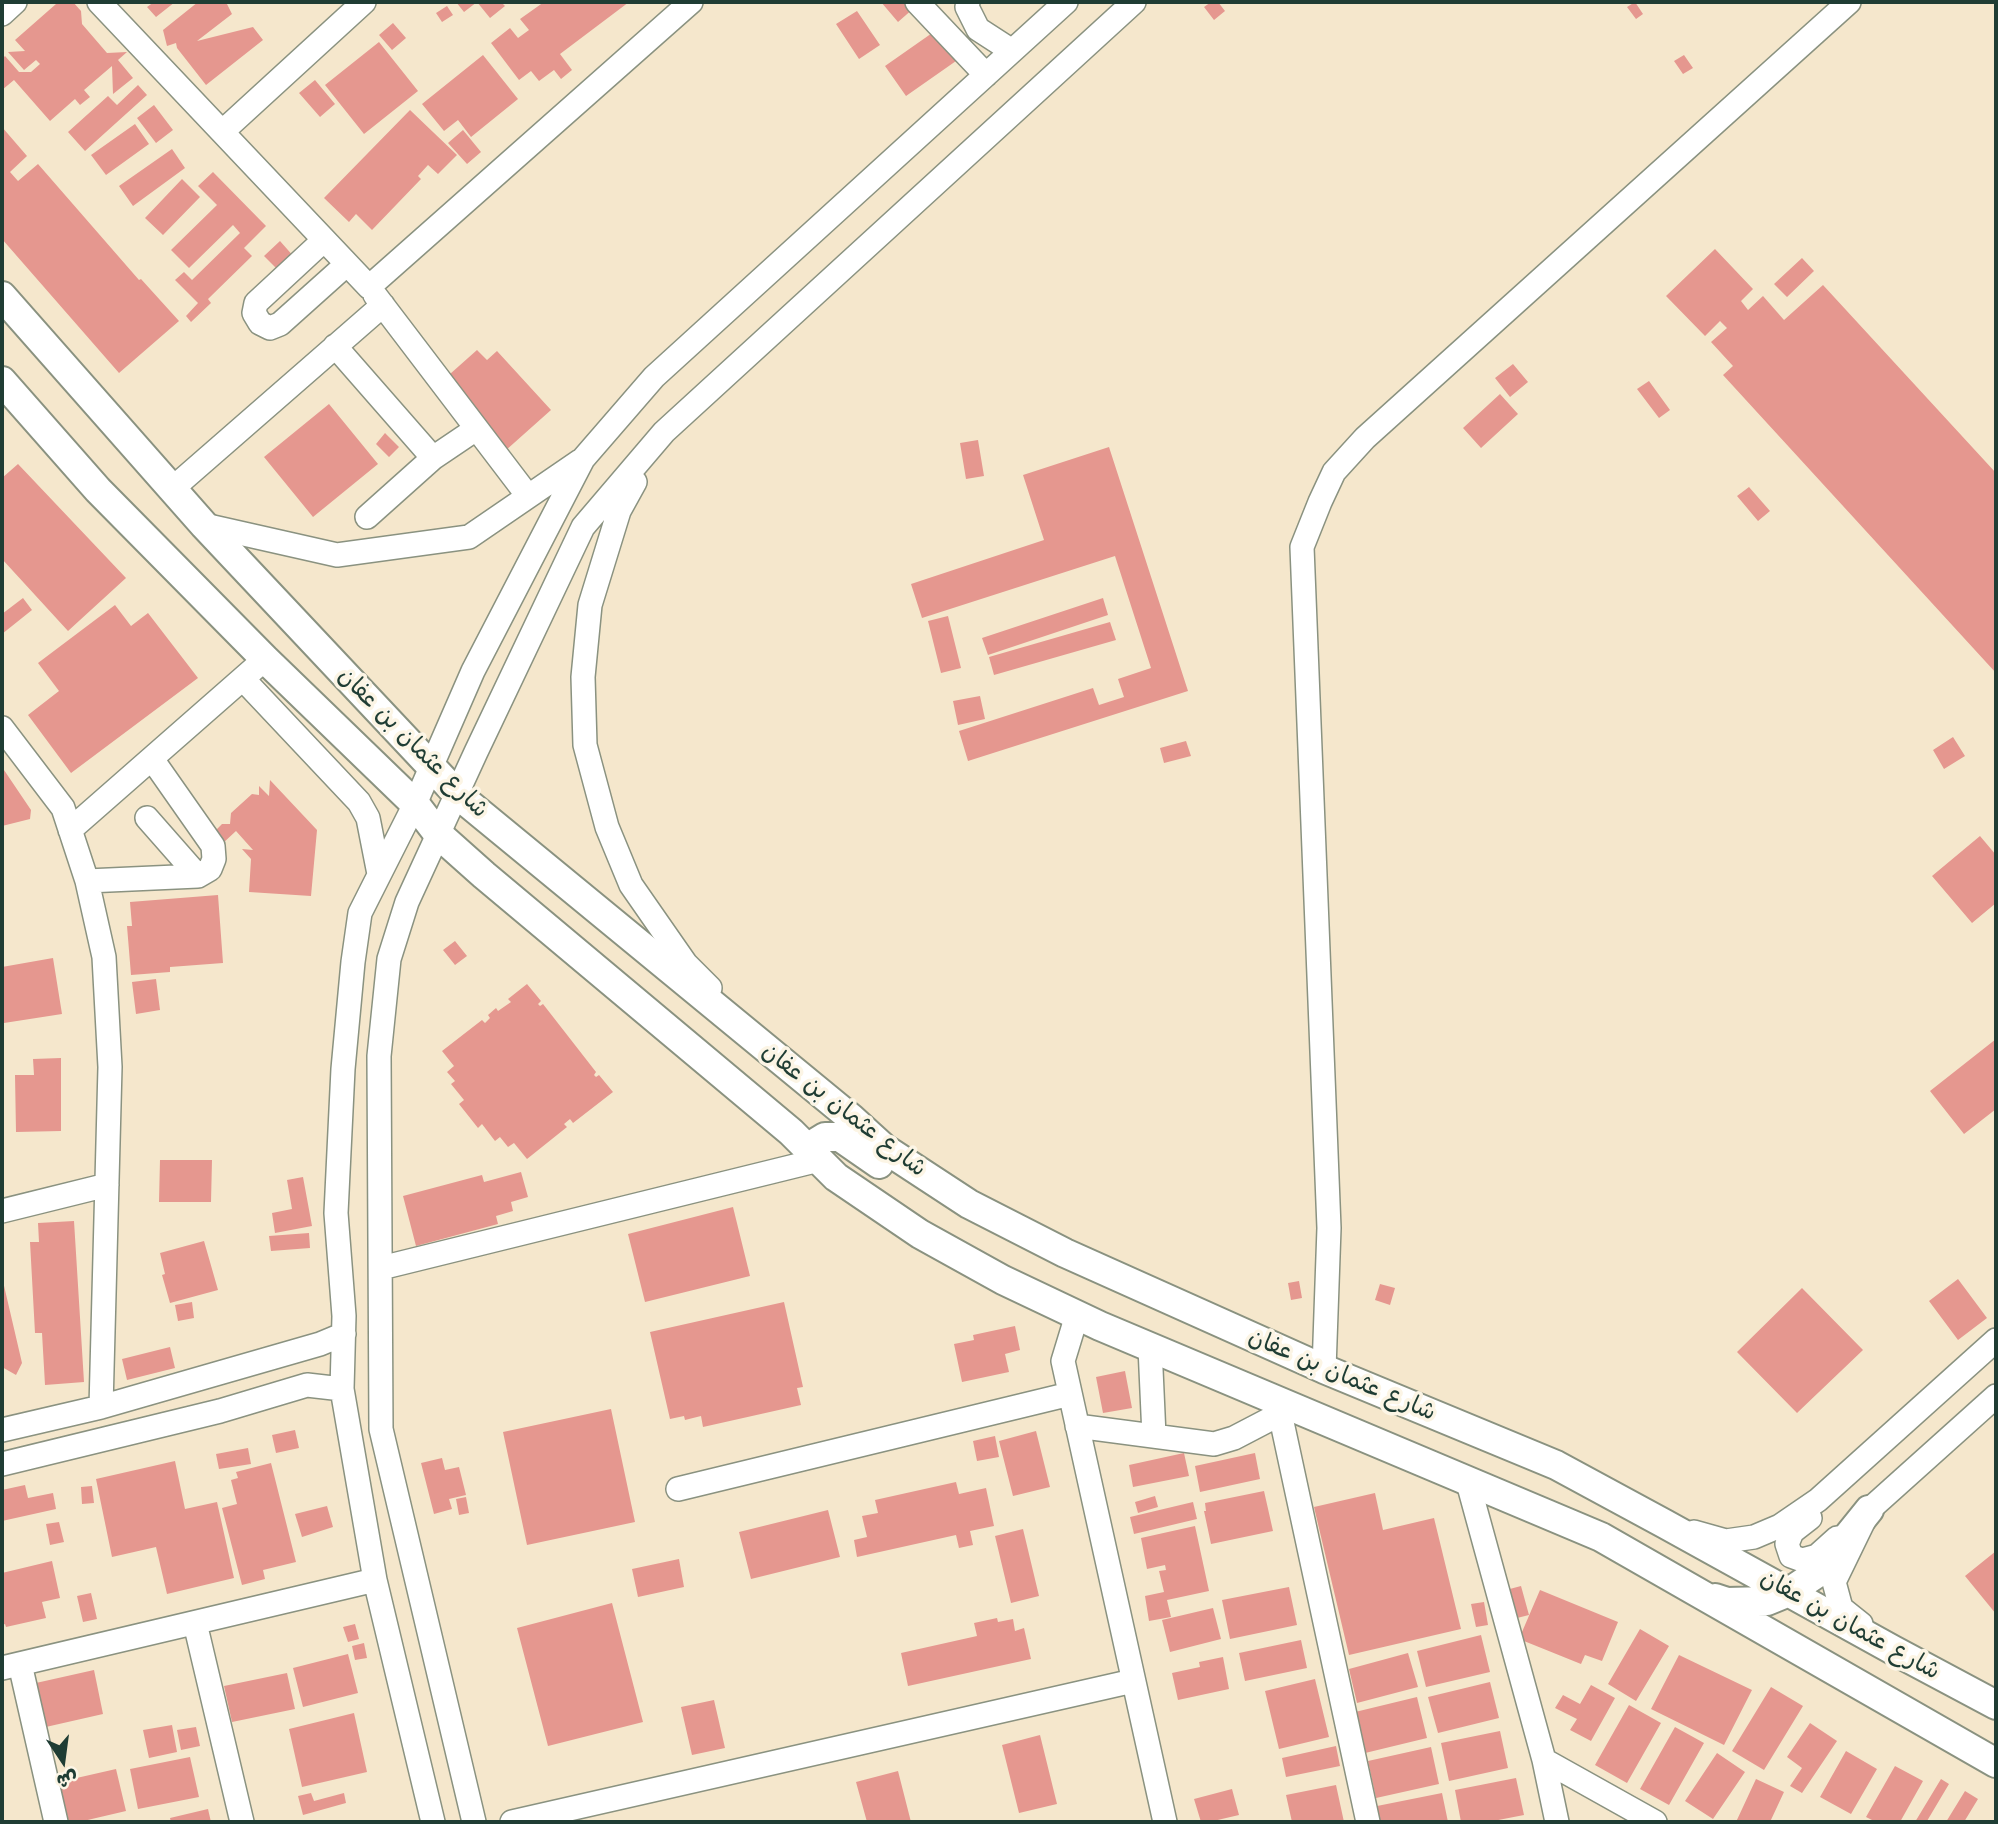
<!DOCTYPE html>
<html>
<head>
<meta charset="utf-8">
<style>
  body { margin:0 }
  #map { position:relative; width:1998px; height:1824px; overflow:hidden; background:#f5e7cc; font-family:"Playpen Sans","Playpen Sans Arabic",sans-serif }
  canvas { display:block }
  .frame { position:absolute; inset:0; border:4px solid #1f3d34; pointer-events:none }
  .north { position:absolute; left:28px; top:1726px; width:70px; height:70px; -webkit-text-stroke:5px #fcf5e5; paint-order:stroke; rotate:167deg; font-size:19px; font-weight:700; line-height:28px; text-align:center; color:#1f3d34 }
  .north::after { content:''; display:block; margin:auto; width:24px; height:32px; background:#1f3d34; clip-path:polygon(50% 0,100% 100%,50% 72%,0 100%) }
</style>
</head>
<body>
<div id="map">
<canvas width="1998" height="1824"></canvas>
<div class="frame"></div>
<div class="north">ش</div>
</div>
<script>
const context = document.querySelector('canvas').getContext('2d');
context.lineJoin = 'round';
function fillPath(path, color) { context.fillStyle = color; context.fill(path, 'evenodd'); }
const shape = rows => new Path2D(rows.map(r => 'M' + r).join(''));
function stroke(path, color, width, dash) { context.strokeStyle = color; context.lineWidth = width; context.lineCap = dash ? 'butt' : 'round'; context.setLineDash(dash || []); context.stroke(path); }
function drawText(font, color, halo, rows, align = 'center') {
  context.font = font + ' "Playpen Sans","Playpen Sans Arabic",sans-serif'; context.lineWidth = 7; context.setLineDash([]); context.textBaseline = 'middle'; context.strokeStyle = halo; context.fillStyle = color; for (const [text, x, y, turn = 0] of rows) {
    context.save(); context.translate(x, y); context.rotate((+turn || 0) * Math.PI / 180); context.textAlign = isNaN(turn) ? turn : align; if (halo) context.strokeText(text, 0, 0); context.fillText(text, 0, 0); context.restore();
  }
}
const building = shape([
  [67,2,73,2,81,11,82,24,107,53,127,52,118,60,133,78,113,94,112,66,84,90,90,97,80,105,75,99,50,121,14,80,2,90,2,59,5,56,19,72,31,72,40,64,36,60,24,70,8,52,25,51,15,40,56,4,64,4],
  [154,2,175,2,156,17,147,7],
  [198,2,226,2,232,14,197,41,253,27,263,40,206,85,177,48,176,43,167,46,163,30],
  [456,2,501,2,505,6,490,18,477,2,464,12],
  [544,2,629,2,560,54,572,70,561,79,554,70,539,81,531,71,519,80,491,43,510,28,518,38,529,30,520,19],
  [881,2,909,2,914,8,898,22],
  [1211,2,1218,2,1225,11,1214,20,1204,7],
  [1635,2,1643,14,1636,19,1627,7],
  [447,6,453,15,442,22,436,13],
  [857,11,880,45,859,59,836,24],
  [393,23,406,38,392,50,379,35],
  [935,31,956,61,906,96,885,66],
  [379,42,418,91,364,134,325,85],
  [483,55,518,99,471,137,458,120,444,131,422,104],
  [1684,55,1693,68,1683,74,1674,61],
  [315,80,335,104,320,117,299,93],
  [138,85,147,95,85,151,68,132,108,96,117,105],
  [154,105,173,130,156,143,137,118],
  [410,110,457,155,438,174,428,165,418,176,421,179,372,230,356,214,349,222,324,198],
  [135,124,149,144,106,175,91,155],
  [2,127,27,156,10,172,18,181,38,164,139,280,141,279,179,321,119,373,2,239],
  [463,130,481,152,467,164,448,143],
  [172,149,185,168,133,206,119,186],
  [213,172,266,226,244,248,252,256,208,299,211,303,191,322,186,316,198,303,175,280,184,272,192,280,240,233,233,225,189,268,171,250,217,205,198,186],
  [182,179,200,197,163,235,145,218],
  [280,241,295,258,280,272,264,256],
  [1715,249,1753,289,1741,301,1748,310,1763,296,1784,320,1823,285,1996,473,1996,673,1723,375,1733,366,1711,342,1727,328,1720,321,1705,336,1666,296],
  [1802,258,1814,271,1787,297,1774,284],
  [477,350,487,360,497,351,551,410,505,451,441,382],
  [1513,364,1528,382,1510,397,1495,378],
  [1649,381,1670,410,1659,418,1637,389],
  [1500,394,1518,414,1481,448,1463,428],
  [329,404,378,464,313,517,264,457],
  [385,433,399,447,389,457,376,444],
  [978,440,984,476,966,479,960,443],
  [1109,447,1188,691,968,761,959,731,1093,688,1099,705,1124,697,1118,679,1151,668,1115,556,922,618,911,584,1044,540,1023,475],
  [18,464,126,578,68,631,2,559,2,478],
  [1749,487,1770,511,1758,521,1737,496],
  [23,598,32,610,2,634,2,614],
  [1103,598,1108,615,988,655,982,638],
  [115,605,131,626,148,613,198,678,71,773,28,715,59,691,38,663],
  [948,616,961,668,941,673,928,621],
  [1110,622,1116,640,994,675,989,657],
  [980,696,985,719,958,725,953,701],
  [1953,737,1965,756,1944,769,1933,750],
  [1186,741,1191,756,1164,763,1160,748],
  [4,770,31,810,30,819,2,826,2,771],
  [270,780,317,830,311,896,249,892,251,859,242,849,253,850,236,831,222,844,212,834,222,824,230,824,231,813,252,794,259,795,259,786,269,796],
  [1980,836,1996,855,1996,903,1972,923,1932,876],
  [218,895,223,963,170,967,170,972,131,975,127,926,132,926,130,902],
  [455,941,467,956,455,965,443,950],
  [53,958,62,1014,4,1023,2,1009,2,967],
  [156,979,160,1010,136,1014,132,982],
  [527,984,541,1001,538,1004,540,1006,543,1004,596,1072,594,1075,596,1077,599,1075,613,1092,573,1123,570,1119,564,1124,567,1127,527,1159,514,1143,508,1147,500,1137,495,1141,482,1124,478,1128,459,1104,464,1100,451,1084,455,1081,447,1072,454,1066,442,1051,482,1020,485,1023,490,1018,488,1015,496,1008,498,1011,511,1002,508,999],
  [1996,1039,1996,1109,1964,1134,1930,1091],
  [61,1058,61,1131,16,1132,15,1075,34,1075,33,1059],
  [160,1160,212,1160,211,1202,159,1202],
  [521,1172,528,1197,511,1202,513,1211,496,1216,498,1224,416,1246,403,1196,482,1175,484,1182],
  [303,1177,312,1226,275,1233,272,1213,292,1209,287,1180],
  [733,1207,750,1276,645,1302,628,1234],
  [74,1221,84,1382,45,1385,42,1333,35,1333,30,1242,39,1242,38,1223],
  [309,1233,310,1248,271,1251,269,1236],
  [204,1241,218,1290,170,1303,162,1275,165,1274,160,1253],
  [2,1277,22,1363,16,1375,2,1367],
  [1958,1279,1987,1318,1958,1340,1929,1301],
  [1299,1281,1302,1298,1291,1300,1288,1283],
  [1380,1284,1395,1288,1390,1305,1375,1300],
  [1802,1288,1863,1350,1797,1413,1737,1352],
  [192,1302,194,1318,178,1321,175,1305],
  [784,1302,803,1387,797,1388,801,1405,703,1427,701,1416,685,1420,684,1416,670,1419,650,1332],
  [1015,1326,1020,1350,1005,1354,1009,1372,962,1382,954,1344,974,1340,973,1335],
  [170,1347,175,1368,127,1380,122,1359],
  [1125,1371,1132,1408,1103,1413,1096,1377],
  [611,1409,635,1522,527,1545,503,1432],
  [295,1430,299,1448,276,1453,272,1435],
  [1036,1431,1050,1487,1013,1496,999,1441],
  [995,1436,999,1457,977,1461,973,1441],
  [248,1448,251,1464,219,1469,216,1454],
  [1184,1453,1189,1476,1133,1487,1129,1465],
  [1255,1453,1260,1479,1200,1492,1195,1466],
  [442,1458,445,1470,459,1467,466,1495,449,1499,452,1509,434,1514,421,1463],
  [175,1461,185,1509,217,1502,234,1578,167,1594,156,1547,112,1557,96,1479],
  [271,1463,296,1562,263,1570,265,1579,242,1585,222,1508,237,1504,231,1480,238,1478,236,1472],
  [956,1482,959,1494,986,1488,994,1526,970,1531,973,1545,959,1548,956,1535,857,1557,854,1540,867,1537,862,1516,878,1513,875,1500],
  [25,1485,28,1498,53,1493,56,1509,2,1521,2,1490],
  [92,1486,94,1503,82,1504,81,1487],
  [1264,1491,1273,1531,1211,1544,1204,1511,1206,1511,1205,1503],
  [1375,1493,1383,1530,1434,1518,1461,1629,1349,1655,1314,1507],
  [1155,1496,1158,1507,1138,1513,1135,1502],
  [466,1497,469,1513,459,1515,456,1499],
  [1193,1502,1197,1519,1134,1534,1130,1517],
  [327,1506,333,1527,302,1537,295,1514],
  [828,1510,840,1557,751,1579,739,1532],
  [59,1522,64,1542,50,1545,46,1524],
  [1195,1526,1209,1591,1167,1600,1171,1617,1149,1621,1145,1596,1164,1592,1159,1571,1166,1570,1165,1565,1147,1569,1141,1538],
  [1023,1529,1039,1596,1011,1603,995,1536],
  [1996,1551,1996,1614,1965,1576],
  [679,1559,684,1587,638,1597,632,1569],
  [52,1561,60,1598,42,1602,46,1618,6,1627,5,1624,2,1625,2,1573],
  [1521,1586,1529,1615,1513,1619,1506,1590],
  [1289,1587,1297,1625,1230,1639,1222,1600],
  [1540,1590,1618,1622,1602,1661,1585,1655,1581,1664,1519,1639],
  [91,1593,97,1619,83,1622,77,1596],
  [1484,1602,1488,1625,1476,1627,1471,1604],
  [612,1603,643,1722,548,1746,517,1628],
  [1213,1608,1221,1639,1170,1652,1162,1620],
  [997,1618,998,1622,1013,1619,1015,1631,1024,1628,1031,1659,908,1686,901,1653,977,1636,974,1623],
  [355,1624,359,1639,348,1642,343,1627],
  [1640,1629,1669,1646,1636,1701,1608,1684],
  [1481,1635,1490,1672,1426,1687,1417,1651],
  [1301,1640,1307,1668,1245,1681,1239,1653],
  [364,1643,367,1658,355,1660,352,1646],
  [1408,1653,1418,1687,1357,1703,1349,1669],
  [348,1654,358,1693,303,1707,293,1668],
  [1679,1655,1752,1690,1724,1745,1651,1709],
  [1223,1657,1229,1689,1178,1700,1172,1673,1200,1667,1199,1662],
  [94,1670,103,1714,37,1729,27,1685],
  [287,1673,295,1709,232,1722,224,1686],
  [1315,1679,1329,1737,1279,1749,1265,1691],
  [1490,1682,1499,1718,1438,1733,1428,1697],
  [1591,1685,1615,1698,1591,1741,1570,1730,1577,1719,1555,1708,1563,1695,1580,1704],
  [1771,1687,1803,1706,1764,1770,1732,1751],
  [1417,1697,1427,1738,1361,1754,1351,1713],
  [714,1700,725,1748,692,1755,681,1707],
  [1629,1705,1661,1723,1627,1783,1595,1765],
  [354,1713,367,1772,302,1787,289,1729],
  [1810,1723,1837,1741,1802,1793,1790,1786,1802,1768,1787,1757],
  [172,1725,177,1752,149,1758,143,1730],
  [196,1727,200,1746,181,1750,177,1730],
  [1675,1727,1704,1743,1669,1805,1640,1789],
  [1500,1731,1508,1768,1449,1781,1441,1743],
  [1040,1735,1057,1804,1019,1813,1002,1745],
  [1336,1746,1340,1766,1286,1777,1282,1758],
  [1431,1747,1439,1784,1376,1798,1368,1761],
  [1846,1751,1877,1769,1851,1814,1820,1797],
  [1717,1753,1745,1772,1713,1819,1685,1801],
  [190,1757,199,1797,138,1809,130,1769],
  [1895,1766,1923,1781,1900,1822,1876,1822,1866,1817],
  [116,1769,126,1811,79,1822,69,1822,59,1782],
  [898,1771,911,1822,867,1822,856,1782],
  [1516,1778,1524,1815,1488,1822,1461,1822,1455,1790],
  [1756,1779,1784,1792,1770,1822,1736,1822],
  [1941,1779,1949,1784,1927,1821,1930,1822,1915,1822],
  [1336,1785,1344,1822,1292,1822,1286,1795],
  [1232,1789,1239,1815,1209,1822,1201,1822,1194,1799],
  [1965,1791,1978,1799,1964,1822,1946,1822],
  [311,1793,314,1801,344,1793,346,1803,303,1815,298,1796],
  [1442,1793,1448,1822,1380,1822,1377,1806],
  [208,1809,211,1822,171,1822,170,1818]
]);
const minor = shape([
  [99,2,369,287,691,2],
  [917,2,986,75],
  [968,2,967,7,978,29,1012,51],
  [2,14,15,2],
  [222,132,364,2],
  [324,240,256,303,254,313,260,323,270,328,280,324,347,264],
  [375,295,528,496],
  [335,346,433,458],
  [635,482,619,511,590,605,583,677,585,745,607,827,631,885,686,964,710,988],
  [172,489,383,305],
  [367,517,433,458,476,429],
  [204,525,337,555,469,537,580,461],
  [243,679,359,802,368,818,379,874],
  [2,728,63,808,87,881,104,957,110,1067,101,1407],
  [147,818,198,876],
  [70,830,265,659],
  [87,881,198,876,210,869,214,859,213,846,152,759],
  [2,1211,107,1185],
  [381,1268,819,1160],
  [1077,1315,1063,1361,1165,1822],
  [1150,1347,1154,1436],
  [1324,1369,1329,1228,1302,547,1320,502,1334,472,1365,438,1849,2],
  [1277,1399,1368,1822],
  [1077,1426,1214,1444,1234,1438,1280,1414],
  [2,1430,101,1407,320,1344,344,1334],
  [2,1464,220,1411,307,1385,342,1389],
  [1467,1479,1544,1760,1557,1822],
  [678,1489,1070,1394],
  [1810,1518,1792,1532,1787,1544,1791,1556,1802,1560,1817,1556,1837,1538],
  [1694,1532,1726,1541,1754,1537,1780,1526,1818,1500,1996,1340],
  [195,1623,242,1822],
  [1861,1624,1841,1608,1834,1582,1869,1510,1996,1396],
  [20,1664,56,1822],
  [2,1668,375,1580],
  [1544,1760,1655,1822],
  [433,1822,375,1580,342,1389,344,1316,336,1213,343,1069,353,962,360,913,415,804,473,671,583,459,654,377,1066,2],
  [474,1822,381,1429,379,1056,389,959,407,902,476,752,583,527,664,432,1134,2],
  [512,1822,1133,1681]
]);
const major = shape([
  [2,296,204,525,458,795,851,1118,885,1149,969,1204,1065,1253,1324,1369,1556,1465,1665,1524,1893,1650,1996,1705],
  [2,381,98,490,265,659,415,804,438,834,484,875,791,1132,836,1177,920,1234,1003,1280,1100,1326,1601,1537,1996,1763],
  [807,1148,825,1137,840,1137,879,1164],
  [1715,1598,1727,1602,1767,1601,1789,1592,1819,1572,1869,1510]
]);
const streetNames = [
  ["شارع عثمان بن عفان",413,743,45],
  ["شارع عثمان بن عفان",844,1110,38],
  ["شارع عثمان بن عفان",1342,1375,23],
  ["شارع عثمان بن عفان",1850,1625,29]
];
fillPath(building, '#e5978f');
stroke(minor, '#8a9280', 26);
stroke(major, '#8a9280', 32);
stroke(minor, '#fff', 23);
stroke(major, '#fff', 28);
drawText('24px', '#1f3d34', '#fcf5e5', streetNames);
</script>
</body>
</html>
